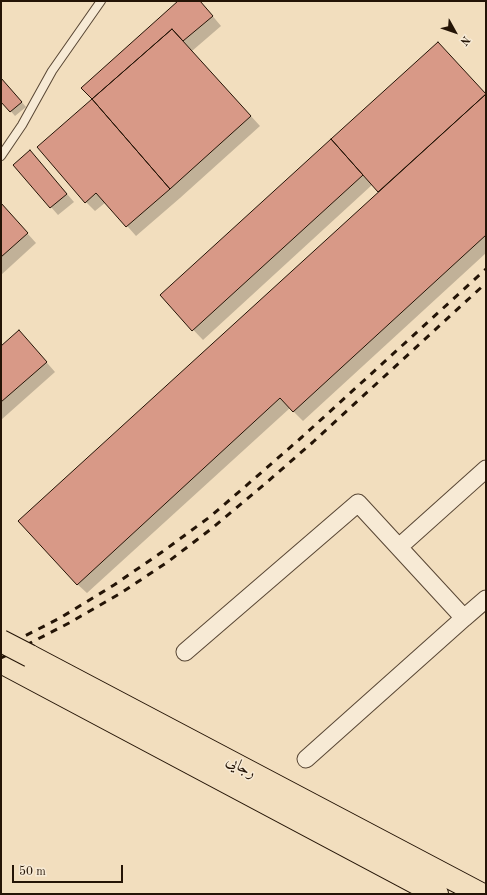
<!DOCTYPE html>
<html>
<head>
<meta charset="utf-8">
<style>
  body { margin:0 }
  #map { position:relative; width:487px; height:895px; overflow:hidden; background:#f2debe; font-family:"Old Standard TT",serif }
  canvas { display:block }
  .frame { position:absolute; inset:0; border:2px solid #241406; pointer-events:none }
  .north { position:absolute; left:435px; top:12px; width:40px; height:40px; -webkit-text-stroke:3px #f7ead5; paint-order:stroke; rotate:130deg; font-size:11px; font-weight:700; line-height:16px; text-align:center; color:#241406 }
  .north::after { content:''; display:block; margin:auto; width:14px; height:18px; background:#241406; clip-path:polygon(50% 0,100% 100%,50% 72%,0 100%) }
  .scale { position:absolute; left:12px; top:865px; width:111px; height:18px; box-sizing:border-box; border:2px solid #241406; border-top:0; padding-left:5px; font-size:12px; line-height:14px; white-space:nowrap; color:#241406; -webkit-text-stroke:3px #f7ead5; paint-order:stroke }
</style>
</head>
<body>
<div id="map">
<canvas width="487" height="895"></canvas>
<div class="frame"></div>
<div class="north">N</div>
<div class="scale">50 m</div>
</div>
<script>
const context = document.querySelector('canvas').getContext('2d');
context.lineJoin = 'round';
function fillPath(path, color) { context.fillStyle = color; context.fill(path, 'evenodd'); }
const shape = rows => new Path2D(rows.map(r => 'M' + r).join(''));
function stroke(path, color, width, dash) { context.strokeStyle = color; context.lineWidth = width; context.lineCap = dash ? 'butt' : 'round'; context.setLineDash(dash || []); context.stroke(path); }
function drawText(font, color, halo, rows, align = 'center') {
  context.font = font + ' "Old Standard TT",Amiri,serif'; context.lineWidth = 3; context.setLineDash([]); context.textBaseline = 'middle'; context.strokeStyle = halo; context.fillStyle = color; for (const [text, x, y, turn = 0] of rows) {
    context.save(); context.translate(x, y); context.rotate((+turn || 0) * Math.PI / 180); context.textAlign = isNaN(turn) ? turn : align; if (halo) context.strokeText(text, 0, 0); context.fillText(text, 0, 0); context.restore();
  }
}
const shadow = shape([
  [180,1,200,1,221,26,192,51,260,126,180,198,136,236,106,202,95,211,86,202,93,99],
  [447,52,486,95,486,253,303,421,290,408,87,593,77,584,380,192,373,184,203,340,161,296],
  [1,78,26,107,15,116,1,100],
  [37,159,74,202,58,215,14,165],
  [1,204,36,243,1,275],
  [28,341,55,372,1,420,1,347]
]);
const building = shape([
  [178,1,200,1,213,16,183,41,172,29,92,99,81,88,178,1],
  [172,29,251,116,170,189,92,99,172,29],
  [438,42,486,94,378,192,331,139,438,42],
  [1,78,22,102,10,112,1,102,1,78],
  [486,94,486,235,293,412,280,398,77,585,18,521,486,94],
  [92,99,170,189,126,227,96,193,85,203,37,147,92,99],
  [331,139,363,175,192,331,160,295,331,139],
  [30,150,67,194,50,208,13,165,30,150],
  [1,203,28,233,1,257,1,203],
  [19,330,47,362,1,402,1,346,19,330]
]);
const service = shape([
  [1,156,22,125,52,71,101,1]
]);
const minor = shape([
  [399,547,486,469],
  [185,652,358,503,464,618,486,599],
  [306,759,464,618]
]);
const primary = shape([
  [30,656,481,894],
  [1,662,437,894]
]);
const rail = shape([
  [1,648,60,618,114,585,162,552,211,516,255,478,302,437,486,269],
  [1,658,69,623,121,593,169,561,211,529,266,483,313,442,486,283]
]);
const primaryBridge = shape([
  [1,641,30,656]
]);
const streetNames = [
  ["رجایی",241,767,28]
];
fillPath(shadow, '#0003');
fillPath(building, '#d89987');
stroke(building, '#241406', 1);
stroke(service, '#584634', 10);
stroke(minor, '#584634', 19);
stroke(primary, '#241406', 24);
stroke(service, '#f7ead5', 8);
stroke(minor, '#f7ead5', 17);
stroke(primary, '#f2debe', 22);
stroke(rail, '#241406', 3, [7, 7]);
stroke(primaryBridge, '#241406', 24, []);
stroke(primaryBridge, '#f2debe', 22);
drawText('16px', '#241406', '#f7ead5', streetNames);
</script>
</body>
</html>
